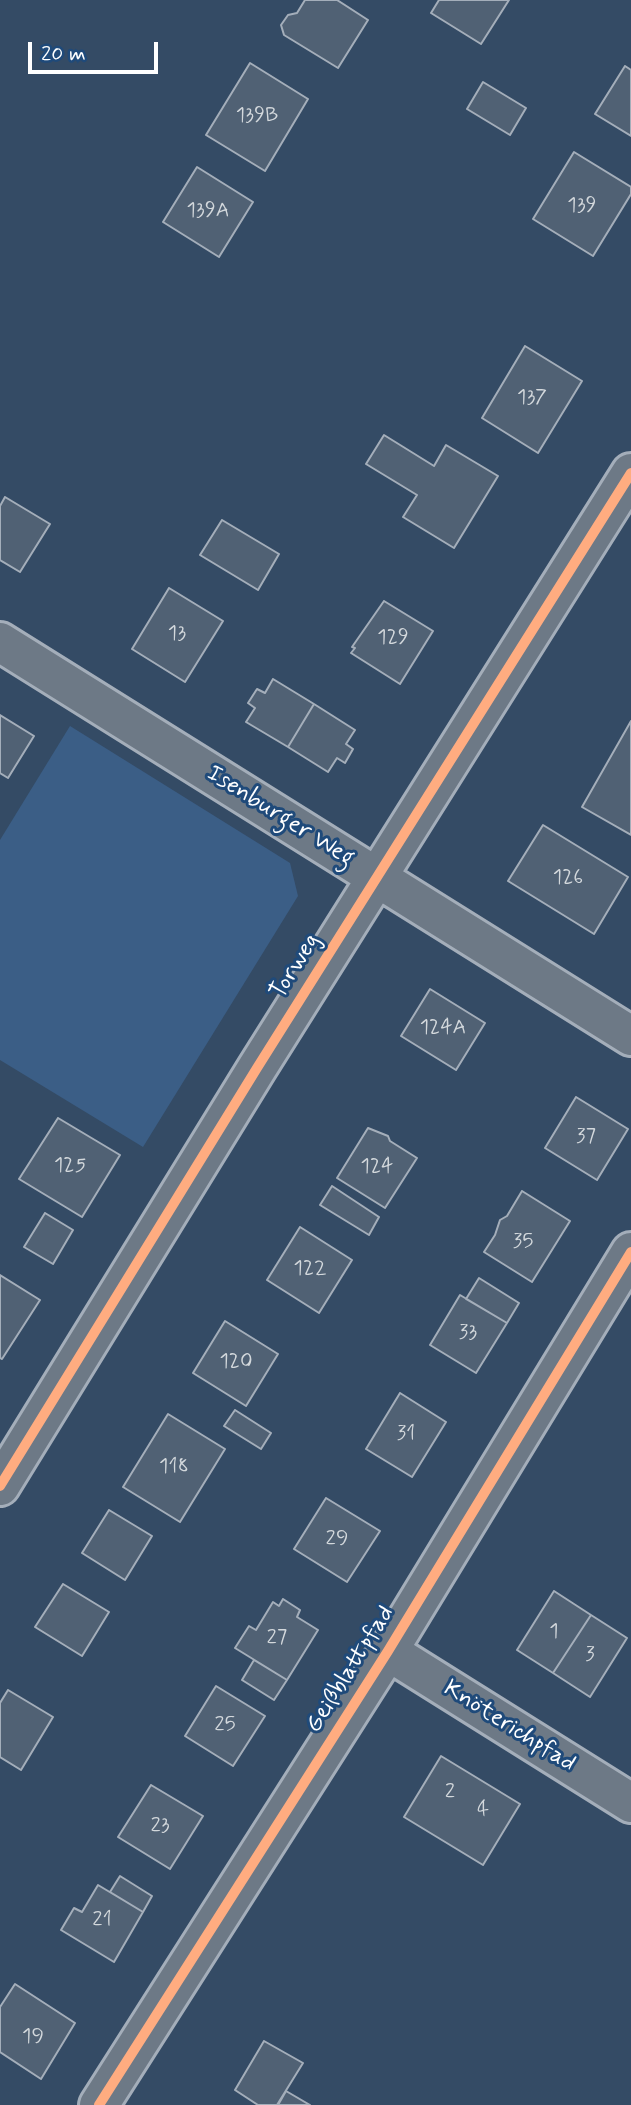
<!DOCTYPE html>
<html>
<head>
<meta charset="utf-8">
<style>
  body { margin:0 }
  #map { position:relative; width:631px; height:2105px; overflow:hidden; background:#344b65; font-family:Mynerve,sans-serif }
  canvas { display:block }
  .scale { position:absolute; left:28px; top:42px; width:130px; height:32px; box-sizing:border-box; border:4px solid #fff; border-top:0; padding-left:9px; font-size:21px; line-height:24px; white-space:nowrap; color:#fff; -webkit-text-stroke:5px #1f4a7a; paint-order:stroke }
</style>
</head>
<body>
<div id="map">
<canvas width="631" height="2105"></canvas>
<div class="scale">20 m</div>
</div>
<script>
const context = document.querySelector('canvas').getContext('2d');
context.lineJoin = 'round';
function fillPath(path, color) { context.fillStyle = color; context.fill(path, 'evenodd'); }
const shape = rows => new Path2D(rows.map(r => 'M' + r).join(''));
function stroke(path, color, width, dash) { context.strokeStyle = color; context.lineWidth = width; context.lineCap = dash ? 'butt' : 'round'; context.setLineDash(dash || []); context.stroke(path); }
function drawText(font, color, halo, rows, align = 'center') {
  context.font = font + ' Mynerve,sans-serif'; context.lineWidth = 6; context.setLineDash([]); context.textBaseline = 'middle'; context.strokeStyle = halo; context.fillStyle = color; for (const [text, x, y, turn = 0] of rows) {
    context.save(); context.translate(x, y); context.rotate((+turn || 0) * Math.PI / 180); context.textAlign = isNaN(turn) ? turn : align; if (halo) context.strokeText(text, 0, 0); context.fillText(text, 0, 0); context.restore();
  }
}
const green = shape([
  [70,726,290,863,298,896,143,1147,0,1060,0,840]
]);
const building = shape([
  [305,0,337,0,368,20,338,68,284,35,281,25,288,15,297,13,305,0],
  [439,0,509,0,481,44,431,13,439,0],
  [250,63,308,99,265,171,206,135,250,63],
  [625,66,631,70,631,136,595,114,625,66],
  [483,82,526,108,510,135,467,109,483,82],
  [574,152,631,187,631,194,593,256,533,219,574,152],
  [197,167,253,202,219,257,163,222,197,167],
  [525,346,582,381,538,453,482,418,525,346],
  [384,435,434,466,446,445,498,476,454,548,403,517,417,495,366,464,384,435],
  [5,497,50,524,20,572,0,560,0,506,5,497],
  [222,520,279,554,258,590,200,555,222,520],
  [169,588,223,621,185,682,132,649,169,588],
  [384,601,433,631,400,684,351,653,355,648,352,647,384,601],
  [273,679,314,704,288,747,246,722,255,708,248,703,257,689,265,693,273,679],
  [314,704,355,730,346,744,353,749,345,763,337,758,328,772,288,747,314,704],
  [0,715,34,736,8,778,0,773,0,715],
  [631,721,631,835,582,807,631,721],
  [543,825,628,877,594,934,508,881,543,825],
  [430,989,485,1023,456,1070,401,1036,430,989],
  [576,1097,628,1129,597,1180,545,1148,576,1097],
  [58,1118,120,1155,82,1217,19,1179,58,1118],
  [368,1128,388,1136,390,1141,417,1158,385,1208,337,1178,368,1128],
  [332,1186,379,1217,369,1235,320,1205,332,1186],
  [522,1191,570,1221,532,1282,484,1252,495,1235,500,1220,507,1216,522,1191],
  [45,1213,73,1230,53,1264,24,1247,45,1213],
  [300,1227,352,1260,319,1313,267,1280,300,1227],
  [0,1275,40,1300,2,1359,0,1358,0,1275],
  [479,1278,519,1303,507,1323,466,1299,479,1278],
  [460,1295,507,1323,476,1373,430,1345,460,1295],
  [225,1321,278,1354,246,1406,193,1373,225,1321],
  [400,1393,446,1422,412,1477,366,1449,400,1393],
  [235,1410,271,1433,261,1449,224,1426,235,1410],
  [168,1414,225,1449,180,1522,123,1487,168,1414],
  [326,1498,380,1531,347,1582,294,1549,326,1498],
  [109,1510,152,1536,125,1580,82,1553,109,1510],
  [63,1584,109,1612,82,1656,35,1627,63,1584],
  [554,1591,591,1615,553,1673,517,1650,554,1591],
  [283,1599,300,1610,297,1617,318,1630,287,1680,235,1648,249,1626,256,1630,273,1602,279,1606,283,1599],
  [591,1615,627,1638,590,1697,553,1673,591,1615],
  [254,1660,287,1680,274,1700,242,1680,254,1660],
  [216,1686,265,1716,233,1766,185,1736,216,1686],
  [8,1690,53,1717,21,1770,0,1757,0,1703,8,1690],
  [441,1756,520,1804,483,1865,404,1817,441,1756],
  [151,1785,203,1816,170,1869,118,1837,151,1785],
  [120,1876,152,1896,143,1912,110,1892,120,1876],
  [98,1885,143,1912,114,1962,61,1930,74,1908,82,1912,98,1885],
  [15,1984,75,2023,41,2079,0,2052,0,2007,15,1984],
  [264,2041,303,2063,277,2105,258,2105,235,2090,264,2041],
  [286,2091,310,2105,278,2105,286,2091]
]);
const minor = shape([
  [0,642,631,1036],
  [0,1486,257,1068,631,473],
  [388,1651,631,1803],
  [99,2105,388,1651,631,1252]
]);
const cycleway = shape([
  [0,1486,257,1068,631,473],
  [99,2105,388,1651,631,1252]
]);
const numberNames = [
  ["139B",257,117],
  ["139",582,207],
  ["139A",208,212],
  ["137",532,399],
  ["13",177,635],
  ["129",393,639],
  ["126",568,879],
  ["124A",443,1029],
  ["37",586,1138],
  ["125",70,1167],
  ["124",377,1168],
  ["35",523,1243],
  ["122",310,1270],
  ["33",468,1334],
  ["120",236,1363],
  ["31",406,1435],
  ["118",174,1468],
  ["29",337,1540],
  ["1",554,1633],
  ["27",277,1639],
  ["3",590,1656],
  ["25",225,1726],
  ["2",450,1793],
  ["4",483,1811],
  ["23",160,1827],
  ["21",102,1921],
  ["19",33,2038]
];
const streetNames = [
  ["Isenburger Weg",280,817,32],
  ["Torweg",296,967,-58],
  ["Geißblattpfad",351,1670,-58],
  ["Knöterichpfad",509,1727,32]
];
fillPath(green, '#3b5e86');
fillPath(building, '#506174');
stroke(building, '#a4aeba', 2);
stroke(minor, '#a4aeba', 44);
stroke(minor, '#6d7986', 38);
stroke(cycleway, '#ffac80', 10);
drawText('21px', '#d3d8dc', null, numberNames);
drawText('24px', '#fff', '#1f4a7a', streetNames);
</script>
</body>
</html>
